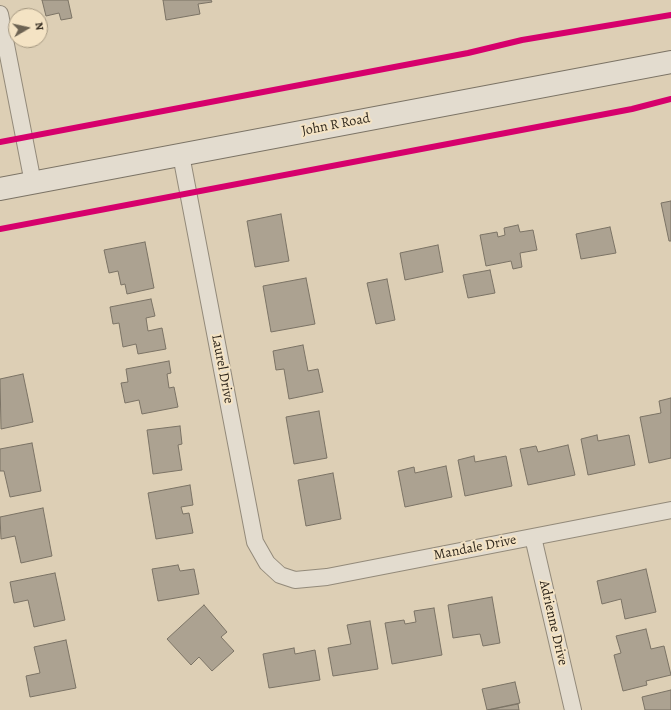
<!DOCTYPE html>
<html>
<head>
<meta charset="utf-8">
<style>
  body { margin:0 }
  #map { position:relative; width:671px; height:710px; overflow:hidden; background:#ddcfb5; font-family:Alegreya,serif }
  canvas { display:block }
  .north { position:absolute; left:8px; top:8px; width:40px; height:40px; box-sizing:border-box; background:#f4e3c4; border:1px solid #a69982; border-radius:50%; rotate:81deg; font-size:11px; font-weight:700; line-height:16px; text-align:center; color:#31291e }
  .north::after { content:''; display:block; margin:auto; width:14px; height:18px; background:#6d6353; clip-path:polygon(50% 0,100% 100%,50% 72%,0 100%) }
</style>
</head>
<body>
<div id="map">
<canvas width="671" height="710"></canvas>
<div class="north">N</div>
</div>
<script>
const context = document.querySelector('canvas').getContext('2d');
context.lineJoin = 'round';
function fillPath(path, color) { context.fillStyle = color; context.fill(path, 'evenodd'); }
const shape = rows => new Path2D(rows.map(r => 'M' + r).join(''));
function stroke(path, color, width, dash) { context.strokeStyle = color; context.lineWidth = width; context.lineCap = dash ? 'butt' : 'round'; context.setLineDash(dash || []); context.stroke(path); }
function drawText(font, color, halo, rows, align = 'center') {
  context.font = font + ' Alegreya,serif'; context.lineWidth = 4; context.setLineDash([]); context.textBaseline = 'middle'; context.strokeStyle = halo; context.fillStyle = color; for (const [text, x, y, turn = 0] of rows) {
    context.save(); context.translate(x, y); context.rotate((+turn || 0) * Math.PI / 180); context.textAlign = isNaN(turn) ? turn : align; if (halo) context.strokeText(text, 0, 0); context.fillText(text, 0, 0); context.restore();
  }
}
const building = shape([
  [42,0,68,0,72,18,61,20,59,13,46,16,42,0],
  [163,0,211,0,212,2,198,4,200,14,166,20,163,0],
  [671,201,671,241,669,241,661,203,671,201],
  [281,214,289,261,255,267,247,221,281,214],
  [518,225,520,232,533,230,537,250,520,253,522,267,513,269,511,261,486,266,480,235,497,232,498,237,505,235,504,228,518,225],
  [610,227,616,253,581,259,576,234,610,227],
  [145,242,154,288,127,294,125,284,121,285,118,271,109,273,104,250,145,242],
  [438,245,443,272,405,280,400,253,438,245],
  [490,270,495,293,468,298,463,275,490,270],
  [306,278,315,324,271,332,263,286,306,278],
  [387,279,395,320,376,324,367,283,387,279],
  [151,299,155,316,146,318,148,331,162,328,166,349,138,354,136,344,123,347,119,323,113,324,110,307,151,299],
  [303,345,308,371,318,369,323,392,289,399,284,369,276,370,273,351,303,345],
  [169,361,171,373,167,374,169,388,174,387,178,407,142,414,139,400,125,403,121,383,128,382,126,369,169,361],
  [23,374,33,422,1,429,0,379,23,374],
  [671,398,671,458,649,463,640,417,661,413,659,401,671,398],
  [319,411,327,458,294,464,286,417,319,411],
  [180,426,182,444,178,445,182,470,153,474,147,430,180,426],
  [597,435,598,441,629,435,635,465,588,475,581,439,597,435],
  [32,443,41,491,10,497,4,471,0,471,0,449,32,443],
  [568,445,575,475,528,485,520,449,536,446,538,452,568,445],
  [474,456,475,462,506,456,512,486,465,496,458,460,474,456],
  [446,466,452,497,405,507,398,471,414,467,415,473,446,466],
  [333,473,341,519,306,526,298,480,333,473],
  [190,485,193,505,181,507,183,514,189,513,193,533,156,539,148,493,190,485],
  [43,508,52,556,21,563,15,536,1,539,0,517,43,508],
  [178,565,180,571,194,569,199,594,158,601,152,569,178,565],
  [646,569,656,612,625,619,621,599,602,604,597,581,646,569],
  [55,573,65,620,34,627,28,600,14,603,10,582,55,573],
  [492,597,500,643,483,646,480,634,453,638,448,605,492,597],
  [204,605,227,632,221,637,234,651,212,671,199,657,191,665,167,639,204,605],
  [434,608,442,655,392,664,385,623,404,620,405,624,416,622,414,611,434,608],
  [370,621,378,669,333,676,328,648,351,644,347,625,370,621],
  [646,629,651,649,664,646,671,675,646,681,647,685,623,691,614,655,621,653,616,636,646,629],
  [66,640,76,688,30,697,26,676,40,673,34,647,66,640],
  [294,648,295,654,315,650,320,680,269,688,263,654,294,648],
  [515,682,520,703,487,710,482,689,515,682],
  [671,690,671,710,645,710,642,697,671,690],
  [518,704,519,710,488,710,518,704]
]);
const minor = shape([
  [0,14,33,183],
  [181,155,255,542,267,563,280,575,295,580,327,577,671,510],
  [533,537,573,710]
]);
const secondary = shape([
  [0,189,671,62]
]);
const cycleway = shape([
  [0,142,468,53,522,40,671,15],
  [0,229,632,109,671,99]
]);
const streetNames = [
  ["John R Road",336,125,-11],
  ["Laurel Drive",222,369,79],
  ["Mandale Drive",475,548,-11],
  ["Adrienne Drive",553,623,77]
];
fillPath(building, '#aca291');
stroke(building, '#7b7365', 1);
stroke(minor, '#938a7a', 18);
stroke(secondary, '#7b7365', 24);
stroke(minor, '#e3dccf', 16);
stroke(secondary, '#e3dccf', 22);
stroke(cycleway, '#d6006c', 6);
drawText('14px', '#31291e', '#f4e3c4', streetNames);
</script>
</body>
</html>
